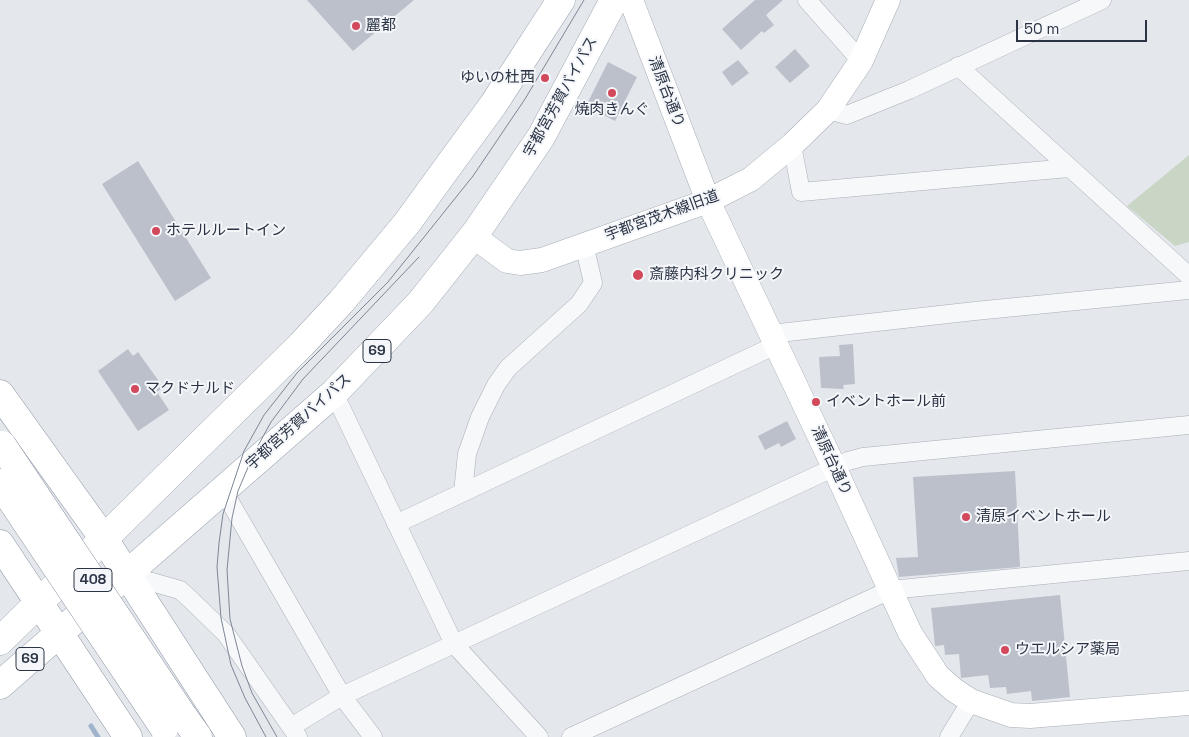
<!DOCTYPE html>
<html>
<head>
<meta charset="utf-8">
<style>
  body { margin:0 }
  #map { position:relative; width:1189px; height:737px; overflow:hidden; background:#e4e7ec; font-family:"Space Grotesk",sans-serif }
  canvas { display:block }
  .scale { position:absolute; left:1016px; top:20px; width:131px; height:22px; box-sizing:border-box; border:2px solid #2b3445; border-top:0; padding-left:6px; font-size:15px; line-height:18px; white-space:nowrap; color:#2b3445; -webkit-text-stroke:4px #f4f6f9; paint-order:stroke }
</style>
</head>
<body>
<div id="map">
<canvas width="1189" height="737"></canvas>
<div class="scale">50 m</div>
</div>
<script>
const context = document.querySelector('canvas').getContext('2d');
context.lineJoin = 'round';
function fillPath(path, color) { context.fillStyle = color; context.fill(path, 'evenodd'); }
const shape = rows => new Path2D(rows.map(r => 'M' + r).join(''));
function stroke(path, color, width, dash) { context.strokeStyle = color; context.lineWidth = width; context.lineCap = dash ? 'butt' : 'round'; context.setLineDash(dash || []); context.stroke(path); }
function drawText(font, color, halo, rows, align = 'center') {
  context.font = font + ' "Space Grotesk","Noto Sans JP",sans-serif'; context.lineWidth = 4; context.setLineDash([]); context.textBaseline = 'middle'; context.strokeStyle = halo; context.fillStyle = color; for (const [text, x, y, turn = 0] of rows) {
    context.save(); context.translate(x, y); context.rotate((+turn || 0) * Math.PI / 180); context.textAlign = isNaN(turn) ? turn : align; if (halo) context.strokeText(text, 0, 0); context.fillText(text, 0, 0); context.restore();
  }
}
const green = shape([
  [1189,155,1189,242,1175,246,1127,206]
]);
const stream = shape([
  [91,726,98,737]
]);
const building = shape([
  [307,0,414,0,353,51],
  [755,0,783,0,766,15,774,25,764,33,762,31,741,50,722,29],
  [795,49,810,66,790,83,775,67],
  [738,60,749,73,732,86,722,72],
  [608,62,637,77,615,121,586,106],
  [138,161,211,278,175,301,102,184],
  [853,344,855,384,843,385,844,389,821,388,819,357,840,356,839,345],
  [128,349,133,356,138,352,163,387,157,392,169,410,138,431,98,371],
  [787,421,796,439,781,447,779,443,765,450,758,436],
  [1015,471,1020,567,899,577,896,558,918,557,913,477],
  [1060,595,1070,697,1032,701,1031,691,1007,694,1006,687,990,688,988,675,961,678,959,654,945,655,944,645,935,646,931,608]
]);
const street = shape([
  [807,0,861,61],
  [958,66,1189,276],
  [828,110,847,115,909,90,1102,0],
  [792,145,801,192,1069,168],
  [770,334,975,311,1189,290],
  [334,393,454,644,539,737],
  [223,490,342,696,373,737],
  [463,492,467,454,480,417,496,385,508,368,579,304,593,283,584,244],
  [396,524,776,345],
  [127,575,180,590,190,599,226,634,298,737],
  [291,727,342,696,848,461,863,457,1189,425],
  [571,737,890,590,1189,561],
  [949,737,971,701]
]);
const secondary = shape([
  [631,0,708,201,834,467,910,633,938,676,954,690,971,701,1011,715,1030,716,1189,703],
  [473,236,507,261,520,263,542,260,708,201,751,179,792,145,828,110,861,61,888,0]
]);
const primary = shape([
  [0,641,301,345,341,302,407,223,449,165,493,105,561,0],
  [0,685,334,393,420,303,477,231,541,137,614,0]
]);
const highway = shape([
  [0,394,104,539,232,737],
  [0,544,128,737],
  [183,716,198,737]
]);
const tram = shape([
  [266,737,245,698,231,665,221,618,217,567,219,543,223,514,244,451,264,415,297,373,388,282,473,176,525,99,584,0],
  [277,737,252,693,242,666,230,619,227,570,232,518,238,491,254,453,271,422,303,379,419,257]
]);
const highwayBridge = shape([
  [2,445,183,716],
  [0,483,164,728]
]);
const markers = [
  [356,26,5,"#d1495b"],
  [545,78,5,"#d1495b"],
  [612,93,5,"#d1495b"],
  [156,231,5,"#d1495b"],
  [638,275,6,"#d1495b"],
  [135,389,5,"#d1495b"],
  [816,402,5,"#d1495b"],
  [966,517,5,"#d1495b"],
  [1005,650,5,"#d1495b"]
];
const shields = [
  [377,351,28],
  [93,580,38],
  [30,659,28]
];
const shieldNames = [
  ["69",377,351],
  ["408",93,580],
  ["69",30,659]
];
const poiNames = [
  ["麗都",366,26],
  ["ゆいの杜西",535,78,"right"],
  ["焼肉きんぐ",612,110,"center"],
  ["ホテルルートイン",166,231],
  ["斎藤内科クリニック",649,275],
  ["マクドナルド",145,389],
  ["イベントホール前",826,402],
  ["清原イベントホール",976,517],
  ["ウエルシア薬局",1015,650]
];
const streetNames = [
  ["清原台通り",666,92,69],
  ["宇都宮芳賀バイパス",561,97,-61],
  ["宇都宮茂木線旧道",662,216,-20],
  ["宇都宮芳賀バイパス",299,422,-42],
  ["清原台通り",831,461,65]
];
fillPath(green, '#c9d6c5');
stroke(stream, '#9fb4cc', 5);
fillPath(building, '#bbc0ca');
stroke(street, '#a9aeb7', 19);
stroke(secondary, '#a9aeb7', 25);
stroke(primary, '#a3abb8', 29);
stroke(highway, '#8b94a3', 29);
stroke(street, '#f7f8fa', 18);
stroke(secondary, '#fff', 24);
stroke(primary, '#fff', 28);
stroke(highway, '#fff', 28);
stroke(tram, '#7d8696', 1);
stroke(highwayBridge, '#8b94a3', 29, []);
stroke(highwayBridge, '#fff', 28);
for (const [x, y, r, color] of markers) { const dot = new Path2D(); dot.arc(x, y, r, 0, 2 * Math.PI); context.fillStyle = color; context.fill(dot); stroke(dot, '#f4f6f9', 2); }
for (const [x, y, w] of shields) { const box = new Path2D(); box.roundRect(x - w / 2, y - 11.5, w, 23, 4); context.fillStyle = '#f4f6f9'; context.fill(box); stroke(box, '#2b3445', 1); }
drawText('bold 14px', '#2b3445', null, shieldNames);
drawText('15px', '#2b3445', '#f4f6f9', poiNames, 'left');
drawText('15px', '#2b3445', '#f4f6f9', streetNames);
</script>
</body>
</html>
